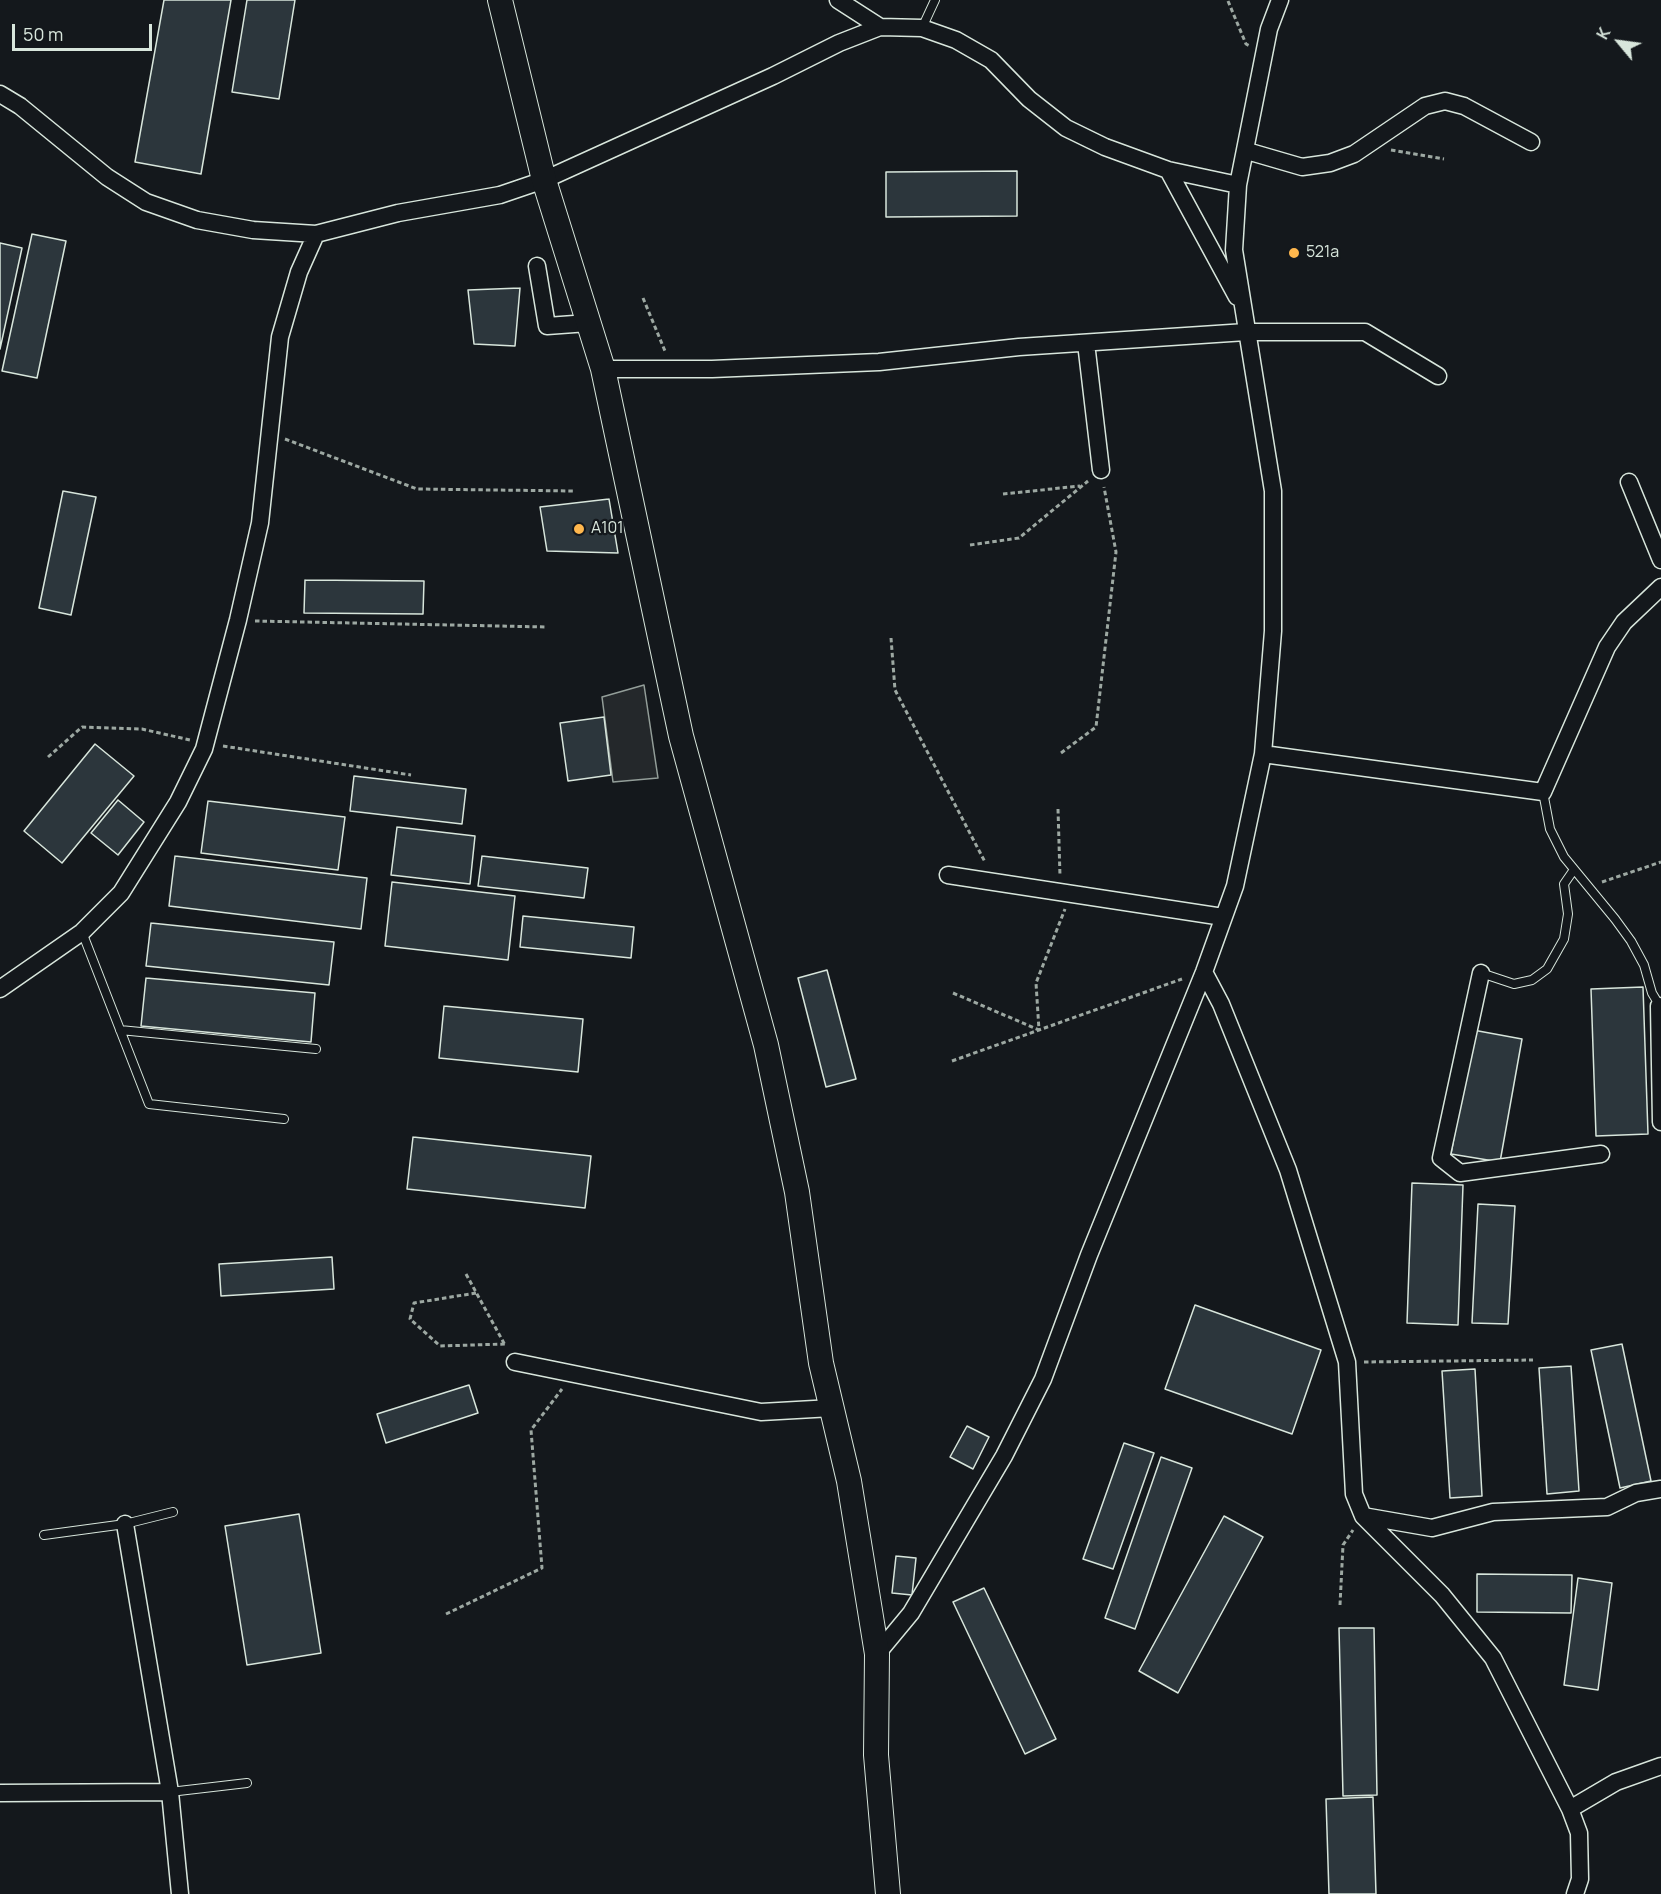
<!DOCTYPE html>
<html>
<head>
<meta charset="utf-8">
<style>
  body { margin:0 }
  #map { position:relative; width:1661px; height:1894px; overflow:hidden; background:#14181c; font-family:Manrope,sans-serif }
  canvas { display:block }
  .north { position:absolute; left:1589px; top:12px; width:60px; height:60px; -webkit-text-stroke:4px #14181c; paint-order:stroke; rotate:299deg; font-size:16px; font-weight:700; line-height:24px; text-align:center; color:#d8e6dc }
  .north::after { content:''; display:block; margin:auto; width:21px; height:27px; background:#d8e6dc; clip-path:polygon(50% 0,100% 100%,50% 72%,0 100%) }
  .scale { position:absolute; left:12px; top:24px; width:140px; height:27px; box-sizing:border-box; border:3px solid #d8e6dc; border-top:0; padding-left:8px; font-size:18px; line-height:21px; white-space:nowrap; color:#d8e6dc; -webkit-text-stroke:4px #14181c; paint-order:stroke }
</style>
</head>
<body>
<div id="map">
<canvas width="1661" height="1894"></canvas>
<div class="north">K</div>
<div class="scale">50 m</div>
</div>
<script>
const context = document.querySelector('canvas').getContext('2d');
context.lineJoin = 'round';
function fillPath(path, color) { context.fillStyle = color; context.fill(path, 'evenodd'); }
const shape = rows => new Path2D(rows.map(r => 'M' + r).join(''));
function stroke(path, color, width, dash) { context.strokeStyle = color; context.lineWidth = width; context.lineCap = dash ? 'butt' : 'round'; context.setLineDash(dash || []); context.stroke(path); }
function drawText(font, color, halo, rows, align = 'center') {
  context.font = font + ' Manrope,sans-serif'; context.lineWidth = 4.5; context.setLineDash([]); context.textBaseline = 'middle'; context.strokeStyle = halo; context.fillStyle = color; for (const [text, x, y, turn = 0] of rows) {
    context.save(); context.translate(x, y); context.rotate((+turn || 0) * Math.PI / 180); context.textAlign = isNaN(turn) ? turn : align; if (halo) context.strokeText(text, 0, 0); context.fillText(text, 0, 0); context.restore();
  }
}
const parking = shape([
  [644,685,658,778,613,782,602,697,644,685]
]);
const building = shape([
  [164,0,231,0,201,174,135,162,164,0],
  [247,0,295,0,279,99,232,92,247,0],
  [1017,171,1017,216,886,217,886,172,1017,171],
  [32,234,66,241,37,378,2,371,32,234],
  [0,243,22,248,0,349,0,243],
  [520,288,515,346,474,344,468,290,520,288],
  [63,491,96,497,71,615,39,608,63,491],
  [609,499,618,553,547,551,540,507,609,499],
  [305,580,424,581,423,614,304,613,305,580],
  [604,717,611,775,568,781,560,723,604,717],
  [95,744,134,776,62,863,24,831,95,744],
  [354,776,466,789,462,824,350,811,354,776],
  [118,800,144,822,118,855,91,833,118,800],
  [208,801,345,817,338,870,201,853,208,801],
  [397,827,475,836,470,884,391,875,397,827],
  [175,856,367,878,361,929,169,906,175,856],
  [482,856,588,868,584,898,478,886,482,856],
  [392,882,515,896,508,960,385,946,392,882],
  [523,916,634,927,631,958,520,947,523,916],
  [151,923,334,942,329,985,146,966,151,923],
  [827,970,856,1079,826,1087,798,978,827,970],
  [146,978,315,993,311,1042,141,1026,146,978],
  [1643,987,1648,1134,1596,1136,1591,989,1643,987],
  [444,1006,583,1019,578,1072,439,1058,444,1006],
  [1473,1030,1522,1039,1500,1162,1451,1154,1473,1030],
  [413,1137,591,1156,585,1208,407,1189,413,1137],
  [1412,1183,1463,1185,1458,1325,1407,1323,1412,1183],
  [1478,1204,1515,1206,1508,1324,1472,1323,1478,1204],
  [332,1257,334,1289,221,1296,219,1264,332,1257],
  [1195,1305,1321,1350,1292,1434,1165,1389,1195,1305],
  [1622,1344,1651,1481,1620,1488,1591,1350,1622,1344],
  [1571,1366,1579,1491,1547,1494,1539,1368,1571,1366],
  [1475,1369,1482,1496,1450,1498,1442,1371,1475,1369],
  [469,1385,478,1413,386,1443,377,1414,469,1385],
  [967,1426,989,1437,973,1469,950,1457,967,1426],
  [1124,1443,1154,1453,1113,1569,1083,1559,1124,1443],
  [1161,1457,1192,1468,1135,1629,1105,1618,1161,1457],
  [299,1514,321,1653,247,1665,225,1526,299,1514],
  [1224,1516,1263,1537,1178,1693,1139,1671,1224,1516],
  [896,1556,916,1558,912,1595,892,1593,896,1556],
  [1477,1574,1572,1575,1571,1613,1477,1612,1477,1574],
  [1578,1578,1612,1583,1598,1690,1564,1685,1578,1578],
  [984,1588,1056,1739,1025,1754,953,1602,984,1588],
  [1339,1628,1374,1628,1377,1795,1343,1796,1339,1628],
  [1373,1797,1376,1894,1329,1894,1326,1799,1373,1797]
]);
const path = shape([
  [1228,1,1246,44,1250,46],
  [1391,150,1444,159],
  [643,298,665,351],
  [285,439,417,489,574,491],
  [1003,494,1080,486],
  [970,545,1019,538,1088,481],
  [255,621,547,627],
  [891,638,895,690,985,862],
  [223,746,411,775],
  [1061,753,1096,727,1116,552,1104,487],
  [48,757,82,727,142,729,190,740],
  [1058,809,1060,876],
  [1602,882,1661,862],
  [953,993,1039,1030,1036,983,1065,909],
  [952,1061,1182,979],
  [466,1274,505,1345],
  [476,1293,414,1303,410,1319,440,1346,505,1344],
  [1364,1362,1533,1360],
  [1340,1605,1343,1545,1353,1530],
  [446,1614,542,1568,531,1430,562,1389]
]);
const lane = shape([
  [922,28,935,0],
  [1543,792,1550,829,1564,857,1615,919,1631,941,1644,965,1652,993,1661,1008],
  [82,932,149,1104,284,1119],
  [1481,973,1514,984,1532,980,1547,969,1564,939,1568,914,1564,884,1573,871],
  [120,1030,316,1049],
  [44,1535,125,1524,173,1512],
  [170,1792,247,1783]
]);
const street = shape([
  [838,0,880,27],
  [0,94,20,106,107,177,146,202,197,220,253,230,316,234,398,213,500,195,544,180,773,76,839,43,880,27,922,28,956,40,991,60,1029,99,1066,128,1105,147,1168,170,1238,185],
  [1247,151,1302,167,1330,163,1354,154,1425,106,1445,101,1464,106,1531,142],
  [1168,170,1237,297],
  [537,266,547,326,588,323],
  [1086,343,1101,470],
  [603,369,712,369,879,362,1019,347,1246,332,1365,332,1438,376],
  [1629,482,1661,560],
  [1263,754,1543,792,1607,647,1624,622,1661,587],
  [948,875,1223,917],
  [1204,972,1221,1004,1288,1170,1347,1362,1354,1494,1363,1516,1442,1595,1493,1658,1570,1809,1579,1833,1580,1879,1575,1894],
  [1481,973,1441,1158,1460,1173,1601,1154],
  [0,989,82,932,121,893,178,802,204,749,238,620,260,523,280,337,299,272,316,234],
  [1659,1006,1661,1122],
  [515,1362,761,1412,832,1408],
  [1363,1516,1432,1528,1493,1512,1607,1507,1636,1493,1661,1489],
  [125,1524,170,1792],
  [877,1654,911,1613,1004,1456,1043,1379,1089,1255,1204,972,1235,886,1263,754,1273,631,1273,491,1234,250,1238,185,1269,29,1280,0],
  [0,1793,170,1792,180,1894],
  [1570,1809,1616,1782,1661,1766]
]);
const secondary = shape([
  [500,0,544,180,603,369,681,736,766,1045,797,1192,821,1363,849,1481,877,1654,876,1755,888,1894]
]);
const markers = [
  [1294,253,6,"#ffb74d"],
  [579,529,6,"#ffb74d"]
];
const poiNames = [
  ["521a",1306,253],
  ["A101",591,529]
];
fillPath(parking, '#24282b');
stroke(parking, '#939e99', 1.5);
fillPath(building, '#2c363c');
stroke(building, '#d8e6dc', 1.5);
stroke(lane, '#d8e6dc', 10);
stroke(street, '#d8e6dc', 19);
stroke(secondary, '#d8e6dc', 26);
stroke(path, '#9da8a2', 3, [4.5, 3]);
stroke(lane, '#14181c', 8);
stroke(street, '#14181c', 16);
stroke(secondary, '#14181c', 24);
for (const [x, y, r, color] of markers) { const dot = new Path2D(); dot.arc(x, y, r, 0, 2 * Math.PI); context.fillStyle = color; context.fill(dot); stroke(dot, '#14181c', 2); }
drawText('16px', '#d8e6dc', '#14181c', poiNames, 'left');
</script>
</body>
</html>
